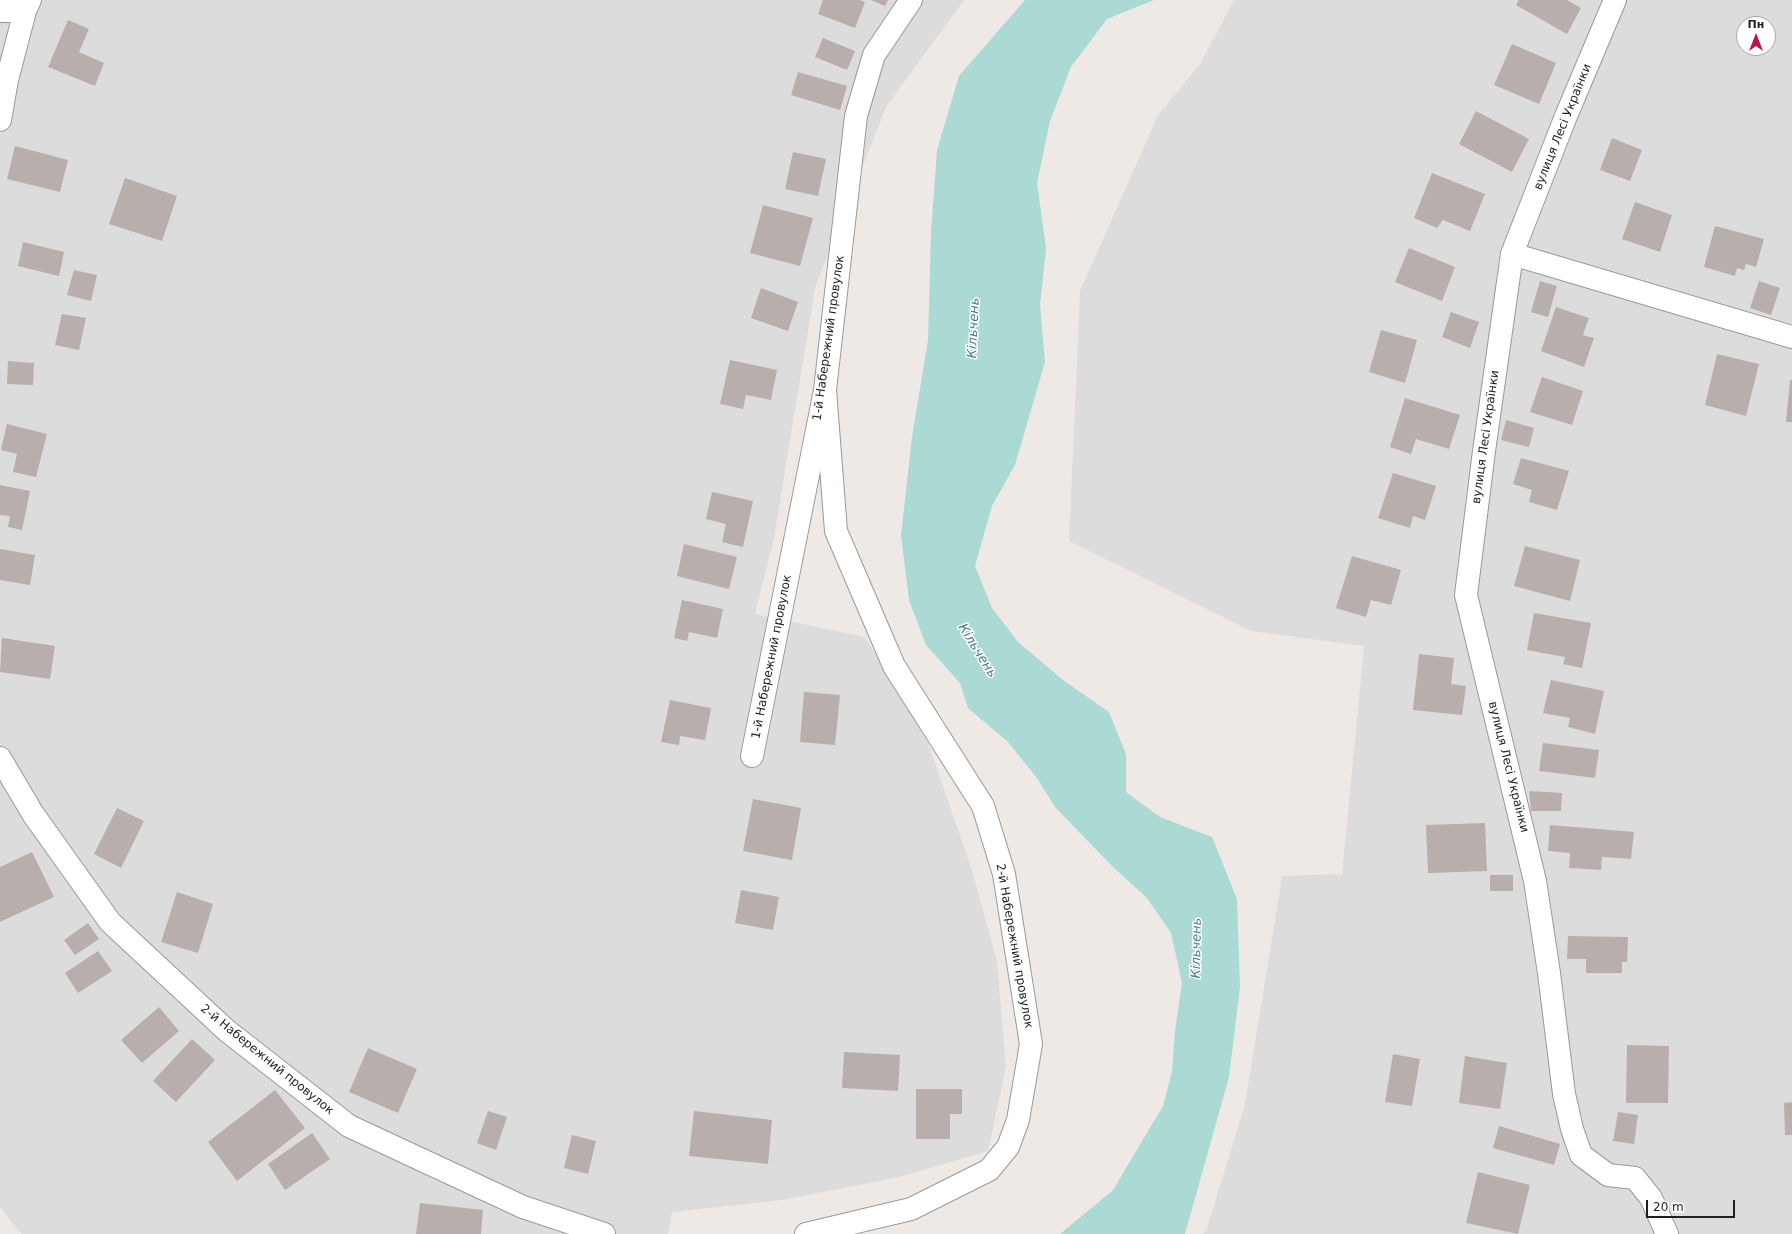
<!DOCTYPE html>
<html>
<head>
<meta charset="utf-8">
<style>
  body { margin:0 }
  #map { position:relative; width:1792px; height:1234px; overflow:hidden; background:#efe9e6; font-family:"DejaVu Sans",sans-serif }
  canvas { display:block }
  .north { position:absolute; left:1736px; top:16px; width:40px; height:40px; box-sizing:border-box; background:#fff; border:1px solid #a5a5a5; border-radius:50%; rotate:0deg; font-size:11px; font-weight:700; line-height:16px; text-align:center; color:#1f1f1f }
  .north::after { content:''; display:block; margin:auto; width:14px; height:18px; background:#bd114a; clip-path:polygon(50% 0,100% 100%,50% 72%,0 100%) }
  .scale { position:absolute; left:1646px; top:1200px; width:89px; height:18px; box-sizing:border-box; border:2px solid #1f1f1f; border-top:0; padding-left:5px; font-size:12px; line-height:14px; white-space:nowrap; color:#1f1f1f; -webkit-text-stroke:3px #fff; paint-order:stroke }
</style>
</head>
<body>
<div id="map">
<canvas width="1792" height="1234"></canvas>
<div class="north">Пн</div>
<div class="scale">20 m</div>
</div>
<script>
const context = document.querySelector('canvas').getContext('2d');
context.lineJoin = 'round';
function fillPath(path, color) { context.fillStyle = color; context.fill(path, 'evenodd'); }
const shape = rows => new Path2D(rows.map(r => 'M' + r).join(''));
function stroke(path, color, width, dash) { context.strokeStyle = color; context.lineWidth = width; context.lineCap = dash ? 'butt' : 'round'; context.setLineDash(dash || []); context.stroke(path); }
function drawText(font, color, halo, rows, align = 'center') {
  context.font = font + ' "DejaVu Sans",sans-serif'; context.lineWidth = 3; context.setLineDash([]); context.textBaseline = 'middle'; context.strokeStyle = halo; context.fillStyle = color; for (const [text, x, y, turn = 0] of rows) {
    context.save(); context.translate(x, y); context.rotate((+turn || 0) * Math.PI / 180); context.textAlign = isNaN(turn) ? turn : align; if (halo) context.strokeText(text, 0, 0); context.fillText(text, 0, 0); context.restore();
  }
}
const residential = shape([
  [0,0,964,0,886,107,815,288,774,539,755,614,865,637,928,743,971,867,997,961,1006,1067,988,1151,900,1177,782,1200,672,1212,668,1234,22,1234,18,1230,0,1207],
  [1234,0,1792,0,1792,1234,1203,1234,1207,1228,1245,1104,1282,876,1342,874,1364,646,1251,631,1069,541,1080,291,1158,115,1200,64],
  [1744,24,1768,24,1768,48,1744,48]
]);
const water = shape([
  [1025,0,1154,0,1107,19,1071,67,1050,121,1037,183,1046,248,1040,305,1045,362,1015,465,992,506,975,566,992,608,1018,642,1063,680,1109,712,1126,754,1126,792,1160,817,1212,837,1237,899,1240,987,1229,1077,1185,1234,1060,1234,1113,1190,1163,1106,1172,1072,1175,1031,1182,983,1171,933,1147,898,1113,867,1055,807,1037,778,1007,741,968,708,960,683,926,645,909,600,901,535,912,437,928,340,931,232,937,150,959,76]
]);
const building = shape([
  [823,0,860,0,865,2,855,28,818,14],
  [871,0,888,0,885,6],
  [1519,0,1567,0,1581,8,1567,34,1516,5],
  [68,20,89,29,79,52,104,63,95,86,48,67],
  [823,38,855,51,847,70,815,57],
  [1512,44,1556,63,1539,104,1494,85],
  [798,72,847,86,840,110,791,95],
  [1476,111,1529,139,1512,172,1459,144],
  [1612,138,1642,150,1630,181,1600,170],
  [15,146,68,160,60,192,7,179],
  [793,152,826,159,818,196,785,189],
  [1432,173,1485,194,1470,231,1443,220,1437,228,1414,218],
  [125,178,177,196,162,241,109,224],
  [1635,202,1672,215,1660,252,1622,239],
  [763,205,813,218,800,266,750,253],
  [1715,226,1764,239,1756,267,1746,264,1744,270,1737,268,1735,276,1704,267],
  [23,242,64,252,59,276,18,266],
  [1409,248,1455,267,1442,301,1395,282],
  [74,270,97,275,91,301,67,295],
  [1540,281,1557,286,1548,317,1531,312],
  [1759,281,1780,288,1771,315,1750,308],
  [761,288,798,302,788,331,751,318],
  [1556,307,1589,318,1583,335,1594,338,1584,367,1541,351],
  [1451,312,1479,322,1470,348,1442,337],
  [62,314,86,318,79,350,55,345],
  [1381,330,1417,340,1405,383,1369,372],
  [1717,354,1759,364,1746,416,1705,405],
  [730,360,777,370,771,400,746,395,743,409,720,404],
  [8,361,34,363,33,385,7,384],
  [1542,377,1583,391,1572,425,1530,412],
  [1790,380,1792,380,1792,422,1786,422],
  [1405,398,1460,415,1449,449,1416,439,1411,454,1390,447],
  [1506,420,1534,428,1529,447,1501,440],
  [7,424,47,434,36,477,13,472,17,454,1,450],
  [1521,458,1569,471,1557,510,1529,502,1532,490,1513,484],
  [1393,473,1436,486,1425,520,1413,516,1410,528,1378,518],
  [0,485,30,491,22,530,8,527,10,516,0,515],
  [712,492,753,501,743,547,722,542,726,524,706,519],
  [684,544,737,557,729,589,677,576],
  [1525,546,1580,560,1570,601,1514,586],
  [0,549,35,555,30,585,0,580],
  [1352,556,1401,570,1391,605,1371,600,1366,617,1336,608],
  [682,600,723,609,717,638,689,632,687,641,674,638],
  [1534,613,1591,623,1582,668,1563,664,1565,657,1527,650],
  [2,638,55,646,50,679,0,672],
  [1419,654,1454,658,1451,684,1466,686,1462,715,1413,710],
  [1551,680,1604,691,1595,734,1568,727,1570,718,1543,713],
  [804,692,840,695,835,745,800,742],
  [670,700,711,708,705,740,680,736,679,745,661,742],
  [1543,743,1599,750,1595,778,1539,771],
  [1529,791,1562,793,1561,811,1531,811],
  [753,799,801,808,792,860,743,851],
  [117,808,144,821,121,868,94,854],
  [1485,823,1487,871,1428,873,1426,825],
  [1550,825,1634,832,1631,859,1602,857,1601,870,1569,868,1570,853,1548,851],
  [32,852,54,897,0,922,0,867],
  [1490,875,1513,875,1513,891,1490,891],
  [741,890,779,897,773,930,735,923],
  [177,892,213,904,198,953,161,942],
  [88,923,99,939,75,955,64,940],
  [1568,936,1628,937,1627,962,1622,962,1622,973,1586,973,1586,959,1567,959],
  [98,951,112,971,78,993,65,973],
  [159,1007,179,1031,142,1063,121,1040],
  [192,1039,215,1060,176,1102,153,1081],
  [1627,1045,1669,1046,1668,1103,1626,1103],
  [368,1048,417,1069,398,1113,349,1092],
  [844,1052,900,1055,898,1091,842,1088],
  [1393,1054,1420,1059,1412,1106,1385,1102],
  [1465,1056,1507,1063,1500,1109,1459,1103],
  [916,1089,962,1089,962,1114,950,1114,950,1139,916,1139],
  [275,1090,305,1128,237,1181,208,1142],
  [1792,1102,1792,1135,1785,1135,1784,1103],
  [488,1111,507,1117,496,1150,477,1143],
  [694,1111,772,1120,768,1164,689,1156],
  [1618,1112,1638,1115,1634,1144,1613,1141],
  [1499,1126,1560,1144,1554,1165,1493,1148],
  [312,1133,330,1159,285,1190,268,1164],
  [572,1135,596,1141,588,1174,564,1168],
  [1478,1172,1530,1185,1518,1234,1466,1223],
  [420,1203,483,1210,481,1234,416,1234]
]);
const minor = shape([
  [1615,0,1566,116,1512,254,1484,451,1466,595,1535,881,1549,973,1564,1094,1572,1129,1581,1155,1608,1175,1635,1178,1651,1198,1667,1234],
  [0,11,25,11],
  [0,120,7,80,25,11,30,0],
  [1512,254,1792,337],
  [752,756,825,390,856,116,874,55,911,0],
  [0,758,33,814,110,922,226,1030,349,1126,523,1207,604,1234],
  [806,1234,911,1209,989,1170,1008,1147,1018,1120,1031,1044,1004,874,983,806,894,666,836,531,825,390]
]);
const streetNames = [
  ["вулиця Лесі Українки",1563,127,-68],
  ["1-й Набережний провулок",829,338,-82],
  ["вулиця Лесі Українки",1486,437,-82],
  ["1-й Набережний провулок",772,657,-79],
  ["вулиця Лесі Українки",1508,767,76],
  ["2-й Набережний провулок",1014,946,80],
  ["2-й Набережний провулок",267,1060,39]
];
const waterNames = [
  ["Кільчень",974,328,-87],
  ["Кільчень",977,651,58],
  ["Кільчень",1197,948,-89]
];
fillPath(residential, '#dddcdd');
fillPath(water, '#abd9d4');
fillPath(building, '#b8aeac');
stroke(minor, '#999', 24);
stroke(minor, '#fff', 22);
drawText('12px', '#1f1f1f', '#fff', streetNames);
drawText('italic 13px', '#467e89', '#fff', waterNames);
</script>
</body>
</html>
